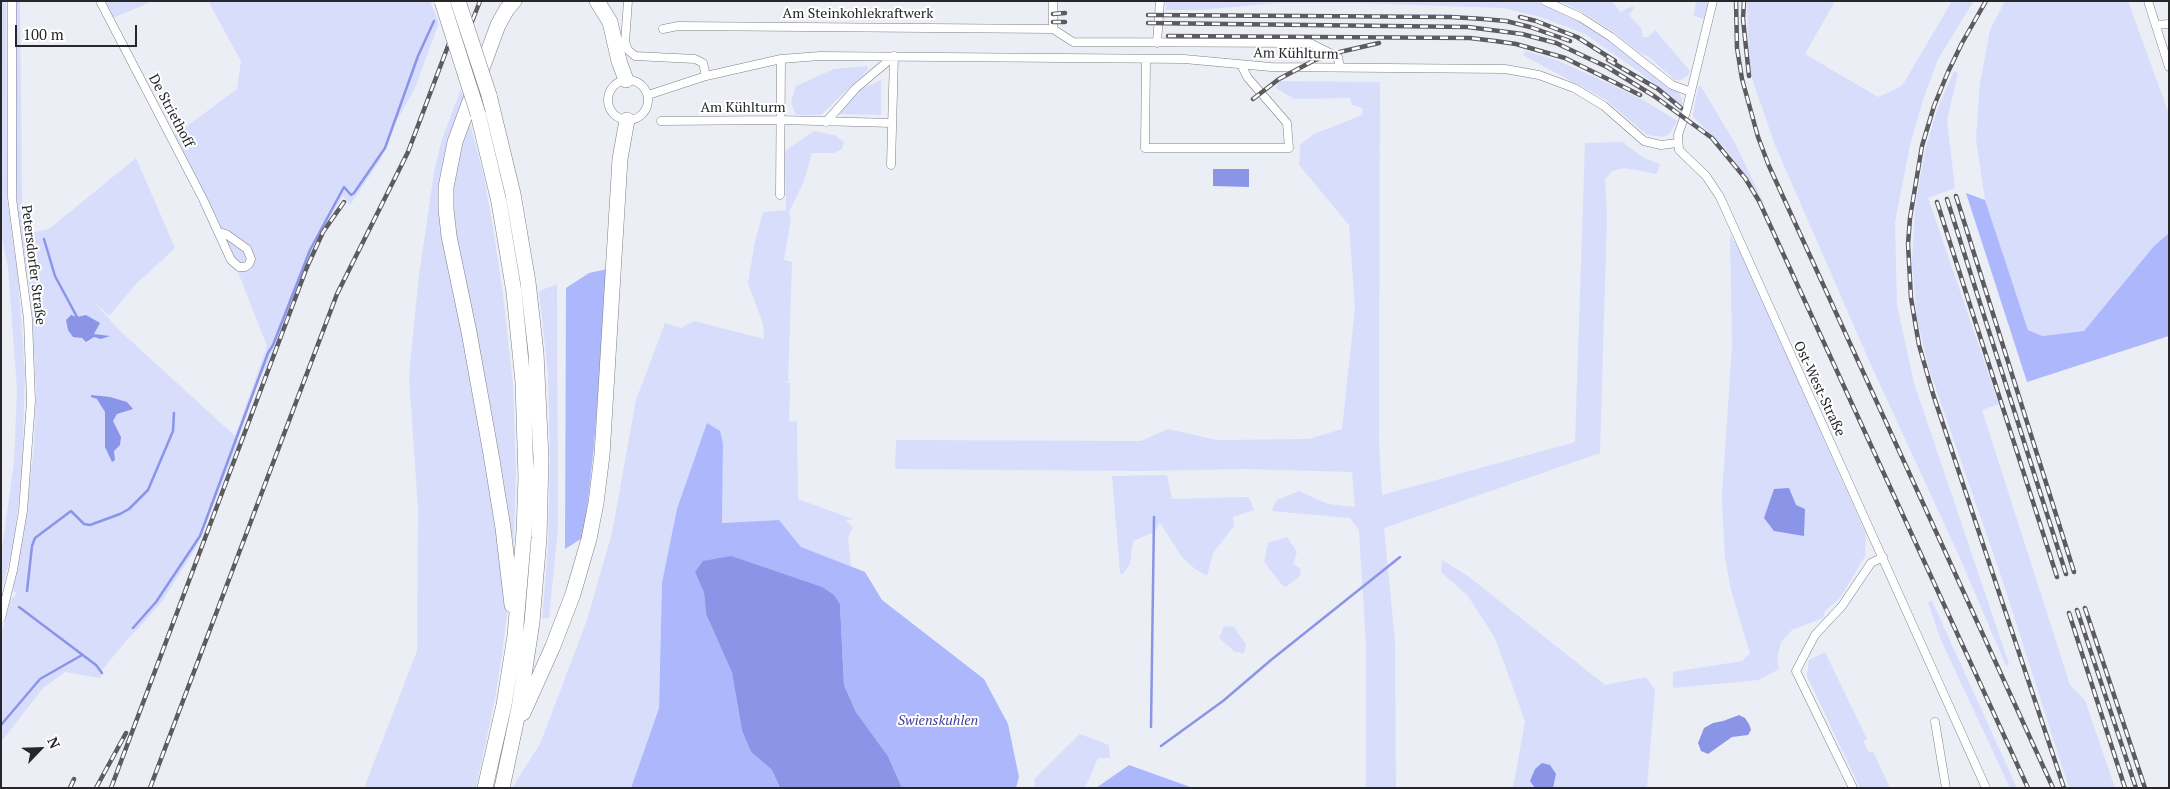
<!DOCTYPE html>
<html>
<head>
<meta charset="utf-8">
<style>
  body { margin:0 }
  #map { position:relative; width:2170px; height:789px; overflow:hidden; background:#eceef6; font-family:"PT Serif",serif }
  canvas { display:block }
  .frame { position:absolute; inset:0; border:2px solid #27272a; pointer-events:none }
  .north { position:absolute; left:15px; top:724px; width:50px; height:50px; -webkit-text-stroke:4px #fff; paint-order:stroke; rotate:66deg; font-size:14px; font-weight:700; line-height:20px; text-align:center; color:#27272a }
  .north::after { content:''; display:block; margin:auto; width:18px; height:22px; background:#27272a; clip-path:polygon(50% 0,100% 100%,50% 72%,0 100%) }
  .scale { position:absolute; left:15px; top:25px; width:122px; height:22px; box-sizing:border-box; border:2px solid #27272a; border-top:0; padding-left:6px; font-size:15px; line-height:18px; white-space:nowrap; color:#27272a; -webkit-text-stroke:4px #fff; paint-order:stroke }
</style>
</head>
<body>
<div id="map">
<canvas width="2170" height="789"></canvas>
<div class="frame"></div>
<div class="north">N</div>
<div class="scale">100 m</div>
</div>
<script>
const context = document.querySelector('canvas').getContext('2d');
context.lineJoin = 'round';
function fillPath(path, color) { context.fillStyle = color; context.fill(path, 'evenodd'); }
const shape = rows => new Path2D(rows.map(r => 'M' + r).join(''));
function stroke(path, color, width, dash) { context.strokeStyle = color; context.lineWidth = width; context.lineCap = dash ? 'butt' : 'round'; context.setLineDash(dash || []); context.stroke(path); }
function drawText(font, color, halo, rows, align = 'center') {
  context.font = font + ' "PT Serif",serif'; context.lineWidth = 4; context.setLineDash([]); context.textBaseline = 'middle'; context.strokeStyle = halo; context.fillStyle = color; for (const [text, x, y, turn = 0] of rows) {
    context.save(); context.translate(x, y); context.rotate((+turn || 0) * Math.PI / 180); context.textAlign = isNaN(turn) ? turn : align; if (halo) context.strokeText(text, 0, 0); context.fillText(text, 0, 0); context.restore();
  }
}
const green = shape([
  [1,1,6,1,7,199,18,276,25,373,22,475,13,547,1,592,1,557,14,462,17,389,8,268,1,233],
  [16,1,20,1,22,202,29,233,49,229,136,158,175,248,136,284,109,316,94,302,119,330,235,436,267,346,216,216,175,135,237,89,241,61,208,1,430,1,439,23,415,88,396,122,380,160,350,205,343,196,312,248,269,364,258,379,239,437,236,437,239,441,196,548,161,603,120,648,103,669,100,678,65,672,43,688,1,742,1,636,11,598,15,597,16,593,13,590,25,522,34,447,36,389,31,298,18,214,15,167],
  [102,1,153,1,111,19],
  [1166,1,1536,1,1586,24,1611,40,1666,86,1679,93,1682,99,1682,106,1638,71,1585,34,1540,17,1504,8,1359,3,1278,3,1199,10,1166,10],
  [1559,1,1612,1,1620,12,1632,6,1634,8,1629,15,1641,28,1643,37,1648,37,1655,30,1690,71,1687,76,1681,80,1675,80,1649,57,1640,53,1613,32,1586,14],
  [1696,1,1708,1,1704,19,1694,16],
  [1747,1,1835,1,1805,54,1878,97,1902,86,1952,1,1974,1,1938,59,1923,100,1910,145,1895,222,1897,305,1914,383,2009,664,2006,666,1960,558,1870,363,1775,145,1749,70],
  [2005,1,2128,1,2169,114,2169,233,2154,246,2084,331,2042,336,2028,330,1985,200,1976,139,1980,83,1990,30],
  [1525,51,1554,59,1599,79,1645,101,1677,121,1670,133,1663,137,1647,135,1606,100,1523,55],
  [867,66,868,70,821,115,796,115,791,102,796,86,834,69],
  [1954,71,1958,73,1947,120,1955,188,1928,198,1999,404,1982,410,2070,685,2085,700,2115,788,2069,788,2002,579,1929,369,1917,319,1912,263,1915,207,1925,150,1937,110],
  [881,80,881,115,839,114,856,91],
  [1279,81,1380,82,1379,438,1382,495,1575,442,1585,143,1622,142,1644,158,1660,164,1657,174,1624,168,1612,171,1605,180,1607,215,1600,453,1384,528,1395,641,1396,788,1366,788,1366,646,1359,530,1350,518,1271,511,1277,500,1299,491,1328,504,1355,507,1352,472,1245,469,1142,471,895,469,896,440,1141,441,1168,429,1217,440,1309,439,1342,429,1355,309,1349,225,1299,165,1300,145,1314,134,1362,115,1363,108,1352,105,1350,98,1294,99,1276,88],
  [1700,85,1736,145,1763,202,1761,202,1745,174,1724,147,1694,118,1693,114,1698,88],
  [461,89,484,177,493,228,503,294,513,385,516,474,514,534,511,581,502,655,494,704,476,788,364,788,417,651,418,510,409,376,418,283,434,172,442,139],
  [814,131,834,135,844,142,842,149,834,153,812,153,804,181,789,212,791,218,784,260,792,262,788,382,778,381,790,383,789,421,797,422,798,499,853,519,846,520,853,528,848,537,851,567,801,547,779,520,722,523,723,444,662,583,659,708,631,788,512,788,540,744,587,620,612,533,636,400,665,323,681,328,694,321,764,339,763,324,748,283,755,241,763,212,786,210,785,151],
  [1730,235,1740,251,1866,534,1865,556,1841,597,1825,611,1823,618,1792,630,1781,642,1777,659,1779,669,1759,680,1673,688,1673,672,1742,661,1750,653,1731,590,1725,558,1723,525,1722,495,1732,347],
  [557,284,558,528,549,618,542,618,548,547,550,457,548,374,539,291],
  [1167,475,1172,499,1249,497,1254,510,1233,517,1234,526,1213,553,1207,576,1195,569,1182,557,1160,523,1154,532,1133,541,1130,564,1123,574,1120,573,1112,476],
  [1287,537,1297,552,1293,564,1300,568,1301,575,1286,587,1282,585,1264,562,1268,543],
  [1442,560,1468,576,1605,685,1646,677,1655,690,1647,788,1513,788,1525,721,1495,638,1468,596,1441,572],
  [1932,601,2017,788,2010,788,1940,638,1928,602],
  [1224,626,1234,627,1246,645,1244,653,1235,652,1219,638],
  [1825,652,1867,739,1863,741,1869,753,1873,751,1890,788,1860,788,1807,676,1809,660],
  [1080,734,1109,745,1110,758,1098,758,1085,788,1035,788,1034,779]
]);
const forest = shape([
  [1966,193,1985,200,2028,330,2042,336,2084,331,2154,246,2169,233,2169,336,2027,382],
  [608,269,594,446,584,537,565,549,566,288,589,273],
  [707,423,720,431,723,444,722,523,779,520,801,547,865,572,882,600,984,679,1008,724,1019,777,1016,788,902,788,888,756,856,712,844,685,840,604,695,572,704,593,706,614,732,673,742,731,751,752,772,770,780,788,631,788,659,708,662,583,677,509],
  [1129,765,1193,788,1096,788]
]);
const water = shape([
  [1213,169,1249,169,1249,187,1213,186],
  [71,315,77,317,86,315,100,323,94,334,110,336,101,339,94,337,86,342,82,338,73,337,68,330,66,320],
  [91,395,110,397,127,402,133,409,117,414,113,421,121,437,120,445,114,451,115,460,112,462,105,447,105,412,97,399,91,397],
  [1789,488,1796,505,1805,509,1804,536,1774,531,1764,518,1774,489],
  [731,556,822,587,834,595,840,604,844,685,856,712,888,756,902,788,780,788,772,770,751,752,742,731,732,673,706,614,704,593,695,572,703,561],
  [1739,715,1745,718,1749,724,1751,730,1748,735,1732,737,1708,754,1701,751,1698,743,1704,728,1713,723,1723,721],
  [1542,763,1550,765,1556,774,1553,788,1535,788,1530,781,1535,769]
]);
const stream = shape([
  [44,239,55,276,77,317],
  [27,591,32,546,35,538,71,511,84,524,90,525,120,514,129,509,148,490,173,431,174,413],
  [19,607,96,665,102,673],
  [133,628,156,602,200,536,268,353,273,345,310,250,344,187,351,195,354,193,385,148,418,56,434,21],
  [1,725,40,679,82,655],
  [1151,727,1154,517],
  [1161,746,1223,701,1271,660,1400,557]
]);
const minor = shape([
  [100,1,203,199,231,260,239,267,245,267,249,264,251,259,247,249,226,234,219,232],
  [628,1,625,42,628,50,635,56,695,59,703,63,706,76],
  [1545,1,1580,17,1611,37,1672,85,1691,92],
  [1713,1,1686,112,1678,135,1679,150,1706,176,1720,197,1986,788],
  [2148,1,2169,67],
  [2156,25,2169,24],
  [663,29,678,26,1053,29,1073,42,1310,43,1338,57,1340,67],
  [1053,29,1053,1],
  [1157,43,1160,1],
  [1146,59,1145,148,1289,148,1287,123,1248,78,1241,65],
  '608 100a20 20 0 1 1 40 0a20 20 0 1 1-40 0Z',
  [648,95,706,76,781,59,820,56,1184,59,1271,67,1505,69,1539,75,1574,88,1604,106,1644,141,1661,145,1677,143],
  [661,121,781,120,892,123],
  [826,122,856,88,894,56],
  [891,165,894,56],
  [780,195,781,59],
  [1,618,13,570,23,511,31,401,28,319,12,198,12,1],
  [1935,722,1946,788],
  [1853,788,1796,671,1815,635,1842,606,1871,563,1883,557]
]);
const motorway = shape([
  [597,1,610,22,619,61,626,80],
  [489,95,513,194,528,282,536,353,541,458,539,538,532,622,519,708,502,788],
  [478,114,499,202,514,292,523,382,526,478,524,532,515,636,504,705,485,788],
  [512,605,503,528,491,454,469,332,449,236,446,209,446,187,455,142,498,25,507,9,514,1],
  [523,713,553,646,573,594,589,539,596,503,602,455,620,159,627,120]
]);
const rail = shape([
  [1736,1,1737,48,1742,79,1758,137,1769,166,2053,788],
  [1744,1,1743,19,1749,76],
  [1986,1,1962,43,1948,72,1934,106,1922,146,1910,218,1908,244,1911,298,1919,345,1933,394,2064,788],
  [1053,14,1065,13],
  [1148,15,1451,17,1483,19,1506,21,1530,27,1570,41],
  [1520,17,1536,21,1577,37,1615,61],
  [1053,22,1065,22],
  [1148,23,1468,27,1522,34,1556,43,1607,67,1654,96,1712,138,1745,178,1759,201,2028,788],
  [1168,36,1470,38,1495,41,1516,44,1565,58,1640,95],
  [461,50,480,1],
  [1608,60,1658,89,1681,108],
  [1253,99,1279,79,1313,61,1331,54,1379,43],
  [1956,196,2074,572],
  [1947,199,2066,574],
  [1937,202,2057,577],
  [2085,608,2145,788],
  [2077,610,2136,788],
  [2069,613,2125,788],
  [70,788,74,779],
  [96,788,126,733],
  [111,788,307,267,323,232,344,202],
  [150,788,337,294,408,152,465,1]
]);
const motorwayBridge = shape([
  [442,1,478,114],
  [458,1,489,95]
]);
const streetNames = [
  ["Am Steinkohlekraftwerk",858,14],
  ["Am Kühlturm",1296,54,1],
  ["Am Kühlturm",743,108],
  ["De Striethoff",171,111,62],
  ["Petersdorfer Straße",33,265,83],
  ["Ost-West-Straße",1819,389,65]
];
const parkNames = [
  ["Swienskuhlen",938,721]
];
fillPath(green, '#d8ddfc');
fillPath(forest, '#adb7fb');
fillPath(water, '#8b95e8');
stroke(stream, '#8b95e8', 2.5);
stroke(minor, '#7f8088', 9);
stroke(motorway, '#7f8088', 16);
stroke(minor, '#fff', 8);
stroke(motorway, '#fff', 15);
stroke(rail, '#5b5b60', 4.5);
stroke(rail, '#fff', 2.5, [8]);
stroke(motorwayBridge, '#7f8088', 16, []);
stroke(motorwayBridge, '#fff', 15);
drawText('14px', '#27272a', '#fff', streetNames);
drawText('italic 14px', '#3e3e9e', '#fff', parkNames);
</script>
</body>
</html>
